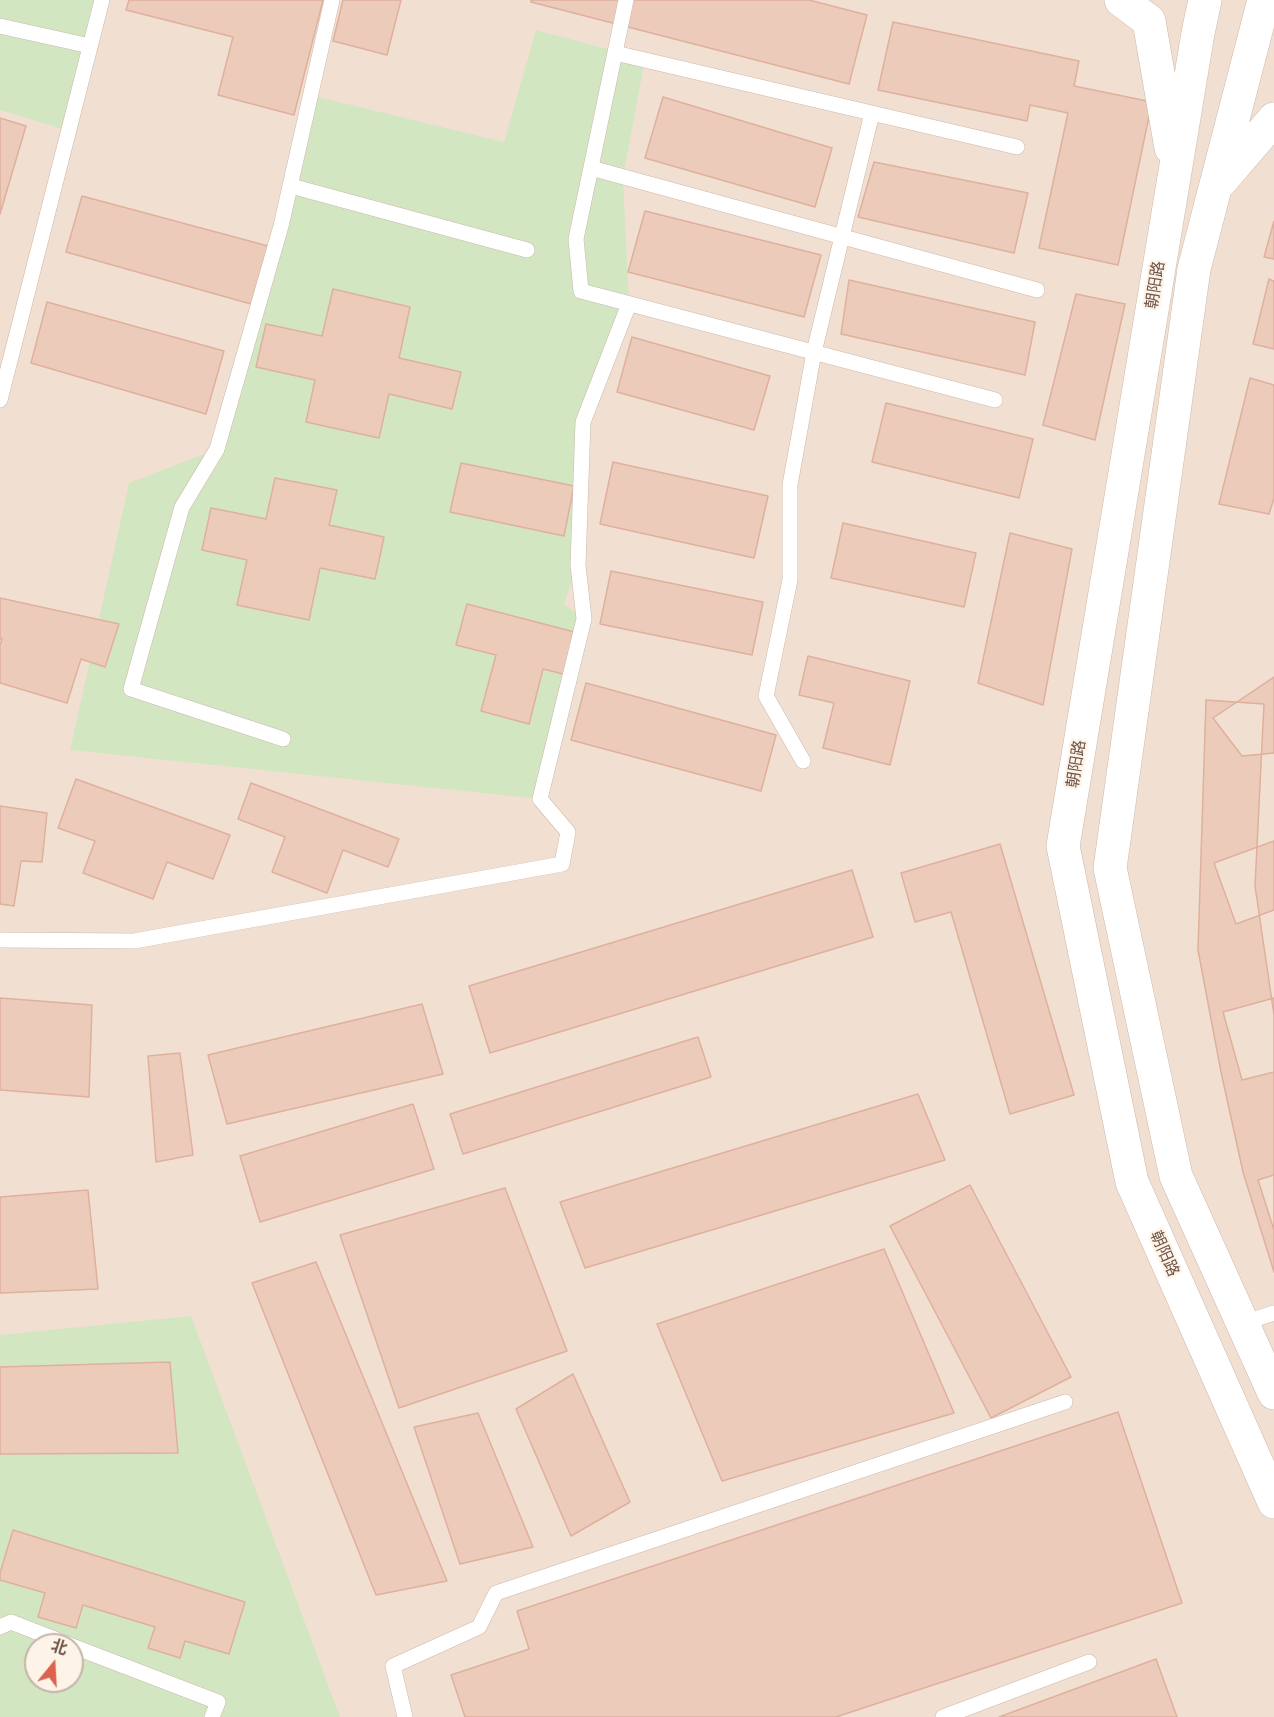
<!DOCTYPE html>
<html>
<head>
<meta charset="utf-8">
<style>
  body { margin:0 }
  #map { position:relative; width:1274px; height:1717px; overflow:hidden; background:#faeee2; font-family:Helvetica,"Noto Sans SC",sans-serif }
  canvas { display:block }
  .north { position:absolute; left:24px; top:1633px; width:60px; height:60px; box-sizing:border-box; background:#fdf3e7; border:2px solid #c4b3a9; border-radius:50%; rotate:18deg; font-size:16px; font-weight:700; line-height:24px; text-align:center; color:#6f544b }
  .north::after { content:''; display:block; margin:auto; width:21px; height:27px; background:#db6350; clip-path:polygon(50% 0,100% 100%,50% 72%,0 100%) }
</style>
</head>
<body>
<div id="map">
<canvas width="1274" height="1717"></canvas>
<div class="north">北</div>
</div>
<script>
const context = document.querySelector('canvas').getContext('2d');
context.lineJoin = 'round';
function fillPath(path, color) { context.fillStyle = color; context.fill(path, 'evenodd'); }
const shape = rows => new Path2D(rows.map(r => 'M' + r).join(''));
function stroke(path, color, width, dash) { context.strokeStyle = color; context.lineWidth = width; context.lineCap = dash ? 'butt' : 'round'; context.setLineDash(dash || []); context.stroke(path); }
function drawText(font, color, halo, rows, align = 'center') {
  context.font = font + ' Helvetica,"Noto Sans SC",sans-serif'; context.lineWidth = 4.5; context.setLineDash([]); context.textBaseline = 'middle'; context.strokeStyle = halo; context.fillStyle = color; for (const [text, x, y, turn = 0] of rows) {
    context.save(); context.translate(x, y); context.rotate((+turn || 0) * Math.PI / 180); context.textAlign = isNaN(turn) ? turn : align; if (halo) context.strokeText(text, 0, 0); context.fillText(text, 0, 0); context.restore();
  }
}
const residential = shape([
  [0,0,1274,0,1274,1717,0,1717],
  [36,1645,72,1645,72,1681,36,1681]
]);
const green = shape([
  [0,0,102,0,69,131,0,110],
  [536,30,645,59,623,177,629,304,583,422,581,556,564,604,584,619,540,799,70,750,129,483,217,449,310,95,504,142],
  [191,1316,340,1717,0,1717,0,1335],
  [36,1645,72,1645,72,1681,36,1681]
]);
const building = shape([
  [129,0,323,0,294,115,218,95,233,37,126,10,129,0],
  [343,0,401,0,387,55,333,41,343,0],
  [531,0,809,0,867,15,849,84,531,2,531,0],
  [893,22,1079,61,1074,86,1152,102,1118,265,1039,248,1068,113,1030,105,1027,121,878,90,893,22],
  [663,97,832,148,815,207,645,158,663,97],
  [0,118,26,126,0,214,0,118],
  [874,162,1028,193,1014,253,858,217,874,162],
  [82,196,268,246,251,304,66,252,82,196],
  [645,211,821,255,804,317,628,272,645,211],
  [1274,221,1274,259,1264,257,1274,221],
  [1269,279,1274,281,1274,349,1253,344,1269,279],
  [849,280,1035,322,1025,375,841,334,849,280],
  [333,289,410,307,399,358,461,372,452,409,389,394,379,438,306,422,315,380,256,367,266,324,322,336,333,289],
  [1076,294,1125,304,1095,440,1043,425,1076,294],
  [47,302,224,351,206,414,31,363,47,302],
  [632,337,770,376,754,430,617,392,632,337],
  [1250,378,1274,385,1274,498,1269,514,1219,504,1250,378],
  [886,403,1033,439,1019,498,872,462,886,403],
  [613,462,768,496,754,558,600,524,613,462],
  [461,463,574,486,564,536,450,512,461,463],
  [275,478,337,490,329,525,384,537,375,579,320,568,309,620,237,605,247,560,202,550,211,508,266,519,275,478],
  [843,523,976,553,964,607,831,578,843,523],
  [1010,533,1072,549,1043,705,978,683,1010,533],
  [611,571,763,602,752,655,600,624,611,571],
  [0,598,119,624,105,667,81,659,67,703,0,683,0,645,2,639,0,639,0,598],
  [467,604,586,635,575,677,543,669,529,724,481,711,496,655,456,645,467,604],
  [808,656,910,681,890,765,823,748,834,703,799,695,808,656],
  [1274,677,1274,753,1242,756,1213,718,1274,677],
  [586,683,776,735,761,791,571,740,586,683],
  [1206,700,1264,704,1255,886,1274,1015,1274,1272,1243,1172,1221,1072,1198,950,1206,700],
  [76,779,230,835,213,879,167,862,153,899,83,873,95,841,58,828,76,779],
  [251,783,399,839,388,867,343,850,327,893,272,872,285,837,238,819,251,783],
  [0,806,47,813,42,862,21,861,14,906,0,904,0,806],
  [1274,841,1274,910,1236,924,1214,863,1274,841],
  [1000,844,1074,1095,1010,1114,951,912,915,922,901,873,1000,844],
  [852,870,873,937,490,1053,469,986,852,870],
  [0,998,92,1005,89,1097,0,1090,0,998],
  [1274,998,1274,1072,1242,1080,1223,1012,1274,998],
  [422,1004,443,1074,227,1124,208,1055,422,1004],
  [698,1037,711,1077,463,1154,450,1114,698,1037],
  [180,1053,193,1155,156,1162,148,1056,180,1053],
  [918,1094,945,1160,585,1268,560,1202,918,1094],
  [413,1104,434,1169,260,1222,240,1156,413,1104],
  [1274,1175,1274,1230,1258,1180,1274,1175],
  [970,1185,1071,1377,991,1418,890,1226,970,1185],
  [505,1188,567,1351,399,1408,340,1235,505,1188],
  [88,1190,98,1289,0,1293,0,1197,88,1190],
  [884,1249,954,1413,722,1481,657,1324,884,1249],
  [316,1262,447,1581,376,1595,252,1283,316,1262],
  [170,1362,178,1453,0,1454,0,1367,170,1362],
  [573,1374,630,1502,571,1536,516,1409,573,1374],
  [1118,1412,1182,1603,836,1717,465,1717,451,1675,529,1649,517,1611,1118,1412],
  [478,1413,533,1547,460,1564,414,1427,478,1413],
  [13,1530,245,1602,229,1654,185,1641,180,1658,148,1648,155,1627,83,1605,76,1628,38,1617,45,1593,0,1580,0,1573,13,1530],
  [1156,1659,1177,1717,999,1717,1156,1659]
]);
const service = shape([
  [626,0,576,239,581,291,995,400],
  [0,26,90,46],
  [615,53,1017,147],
  [591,168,1037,290],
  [291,186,527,250],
  [0,400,102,0],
  [283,739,131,689,182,507,217,449,281,226,332,0],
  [803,761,766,696,790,580,790,485,814,352,872,113],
  [0,940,134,941,562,864,568,832,540,799,584,619,578,565,583,422,629,304],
  [1243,1323,1274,1313],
  [0,1627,11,1622,70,1645],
  [72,1646,218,1702,212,1717],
  [405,1717,393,1666,479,1627,496,1593,1065,1402],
  [943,1717,1089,1662]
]);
const secondary = shape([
  [1121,0,1149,21,1171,148],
  [1205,0,1198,33,1063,846,1132,1182,1274,1502],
  [1264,0,1194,269,1110,868,1176,1176,1274,1393],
  [1221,181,1274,119]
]);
const streetNames = [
  ["朝阳路",1156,285,-81],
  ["朝阳路",1077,764,-81],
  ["朝阳路",1164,1254,66]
];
fillPath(residential, '#f1e0d1');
fillPath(green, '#d3e6c2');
fillPath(building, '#edcbbb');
stroke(building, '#deb09d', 1.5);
stroke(service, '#ccb8ac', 16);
stroke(secondary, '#cfb7aa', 34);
stroke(service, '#fff', 15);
stroke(secondary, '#fff', 33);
drawText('16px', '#6f544b', '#fdf3e7', streetNames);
</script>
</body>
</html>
